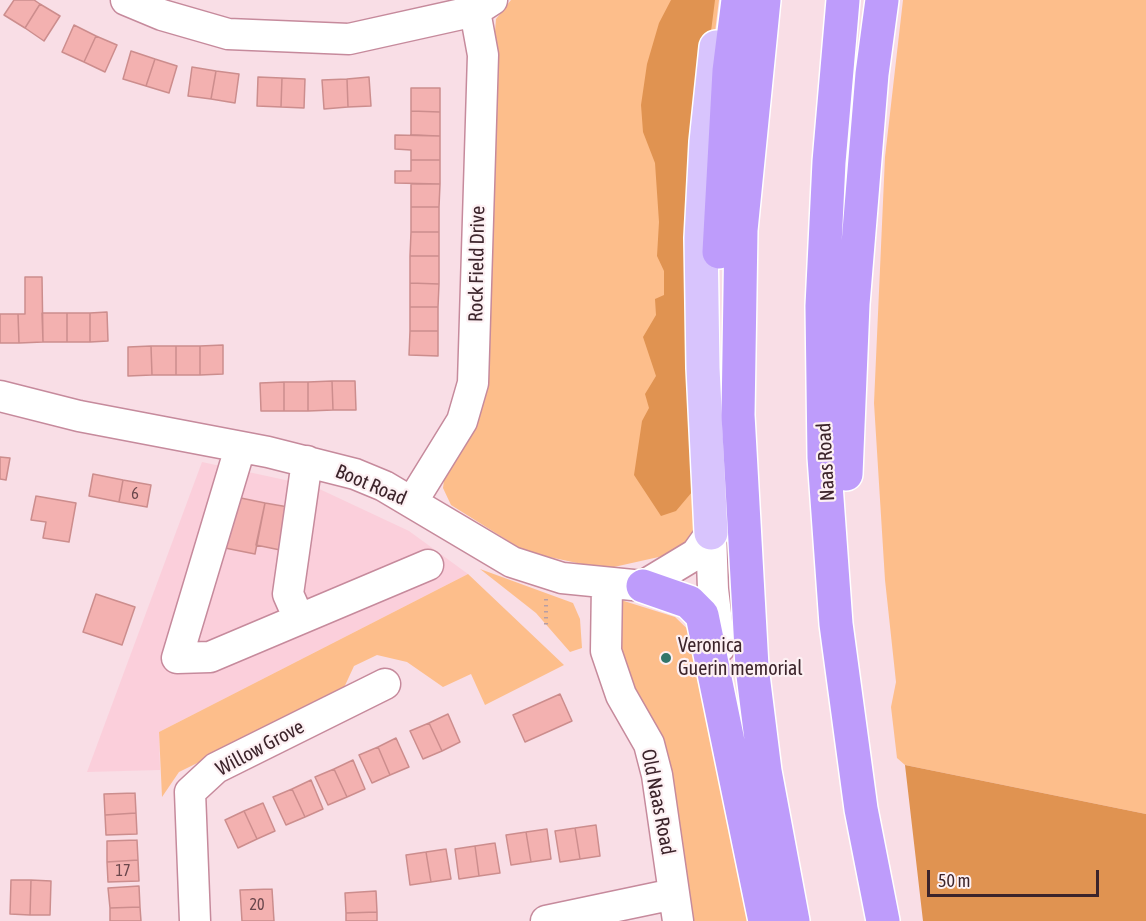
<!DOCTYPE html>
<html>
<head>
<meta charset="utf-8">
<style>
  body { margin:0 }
  #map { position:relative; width:1146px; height:921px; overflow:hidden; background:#f9dee6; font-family:"Asap Condensed",sans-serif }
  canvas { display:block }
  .scale { position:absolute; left:927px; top:870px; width:172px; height:27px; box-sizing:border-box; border:3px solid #3c242b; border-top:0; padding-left:8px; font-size:18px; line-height:21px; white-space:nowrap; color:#3c242b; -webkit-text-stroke:4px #fdf0f3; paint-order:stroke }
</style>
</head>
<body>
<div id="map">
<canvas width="1146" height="921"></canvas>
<div class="scale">50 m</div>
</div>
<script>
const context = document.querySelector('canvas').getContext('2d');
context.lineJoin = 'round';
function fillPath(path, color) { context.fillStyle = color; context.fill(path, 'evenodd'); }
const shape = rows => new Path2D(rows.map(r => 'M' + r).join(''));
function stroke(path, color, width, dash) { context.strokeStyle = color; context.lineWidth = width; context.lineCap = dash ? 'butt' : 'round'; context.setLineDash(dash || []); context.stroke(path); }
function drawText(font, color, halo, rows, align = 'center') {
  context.font = font + ' "Asap Condensed",sans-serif'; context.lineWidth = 4.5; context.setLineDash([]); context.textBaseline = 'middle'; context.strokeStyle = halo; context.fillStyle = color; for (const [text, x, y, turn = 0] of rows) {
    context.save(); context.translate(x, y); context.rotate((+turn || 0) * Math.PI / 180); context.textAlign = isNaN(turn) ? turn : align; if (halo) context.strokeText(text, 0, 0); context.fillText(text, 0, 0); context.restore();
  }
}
const built = shape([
  [202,462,313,486,409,531,468,574,159,732,160,770,87,772]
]);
const green = shape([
  [511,0,719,0,702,136,704,519,681,552,605,569,526,552,451,505,443,488,446,464,462,437,496,19],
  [903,0,1146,0,1146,814,905,765,897,758,891,707,896,682,885,580,874,403,885,157],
  [480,569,573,603,580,619,582,648,570,652,536,613],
  [468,574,564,665,485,705,471,674,443,687,407,662,377,655,354,666,342,692,179,772,162,797,159,732],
  [608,596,675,617,701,642,754,921,690,921,611,642]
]);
const forest = shape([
  [671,0,715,0,708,55,691,442,692,492,676,511,661,516,634,475,642,421,649,408,645,394,656,376,643,337,656,315,655,299,664,295,664,271,657,256,659,222,655,163,643,132,641,105,647,64,659,23],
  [905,765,1146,814,1146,921,923,921]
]);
const building = shape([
  [14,0,34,0,40,4,25,28,4,15,14,0],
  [40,4,60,16,44,41,25,28,40,4],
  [74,25,96,36,84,62,62,52,74,25],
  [96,36,117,45,105,72,84,62,96,36],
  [131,51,155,59,146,86,123,79,131,51],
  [155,59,177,66,169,93,146,86,155,59],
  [192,67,216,71,211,99,188,96,192,67],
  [216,71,239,74,235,103,211,99,216,71],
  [258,77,282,78,281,107,257,106,258,77],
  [369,77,371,106,348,107,347,79,369,77],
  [282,78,305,79,304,108,281,107,282,78],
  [347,79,348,107,324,109,322,80,347,79],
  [411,88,440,88,440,112,411,111,411,88],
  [411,111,440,112,440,136,411,135,411,111],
  [395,135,440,136,440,160,411,160,411,150,395,149,395,135],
  [411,160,440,160,440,184,395,183,395,171,411,171,411,160],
  [411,184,440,184,439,207,411,207,411,184],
  [411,207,439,207,439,232,411,232,411,207],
  [411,232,439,232,439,256,410,256,411,232],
  [410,256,439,256,439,284,410,283,410,256],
  [25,277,42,277,43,342,19,343,18,314,25,314,25,277],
  [410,283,439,284,438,307,410,307,410,283],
  [410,307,438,307,438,331,410,331,410,307],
  [107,312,108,341,90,342,90,313,107,312],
  [42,313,67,313,67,342,43,342,42,313],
  [67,313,90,313,90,342,67,342,67,313],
  [0,314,18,314,19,343,0,343,0,314],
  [410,331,438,331,438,356,409,355,410,331],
  [223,345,223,374,200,375,200,346,223,345],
  [151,346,176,346,176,375,152,375,151,346],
  [151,346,152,375,128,376,128,347,151,346],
  [176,346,200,346,200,375,176,375,176,346],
  [332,381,355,381,356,410,333,410,332,381],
  [332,381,333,410,308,411,308,382,332,381],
  [284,382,308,382,308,411,284,411,284,382],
  [284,382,284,411,261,411,260,383,284,382],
  [0,457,10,458,6,480,0,479,0,457],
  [93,474,123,480,119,502,89,496,93,474],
  [123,480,151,485,147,507,119,502,123,480],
  [36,496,76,503,69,542,43,538,46,522,31,520,36,496],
  [236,497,265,503,255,554,225,548,236,497],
  [265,503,294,508,285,551,256,545,265,503],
  [96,594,135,607,122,645,83,632,96,594],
  [560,694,572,721,525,742,513,715,560,694],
  [448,714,460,742,442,751,429,723,448,714],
  [429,723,442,751,423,759,410,731,429,723],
  [396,738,409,767,390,775,378,747,396,738],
  [378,747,390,775,372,783,359,755,378,747],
  [353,760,365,789,347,797,334,769,353,760],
  [334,769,347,797,328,805,315,777,334,769],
  [311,780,323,809,305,817,292,789,311,780],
  [292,789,305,817,286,825,273,797,292,789],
  [135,793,136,813,105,815,104,794,135,793],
  [263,803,275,831,257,839,244,811,263,803],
  [244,811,257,839,238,848,225,820,244,811],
  [136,813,137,834,106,835,105,815,136,813],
  [596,825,600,856,580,859,575,828,596,825],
  [575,828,580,859,560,862,555,831,575,828],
  [547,829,551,859,531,862,526,832,547,829],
  [526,832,531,862,511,865,506,835,526,832],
  [137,840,138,860,107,862,107,841,137,840],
  [495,843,500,873,479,876,475,846,495,843],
  [475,846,479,876,459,879,455,849,475,846],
  [446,849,451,879,431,882,426,852,446,849],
  [426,852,431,882,410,885,406,855,426,852],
  [138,860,139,881,108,882,107,862,138,860],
  [11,880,31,880,30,915,10,914,11,880],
  [31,880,51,881,50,915,30,915,31,880],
  [139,886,140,907,110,908,108,888,139,886],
  [272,889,274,921,242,921,240,890,272,889],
  [376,891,377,912,346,913,345,893,376,891],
  [140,907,141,921,110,921,110,908,140,907],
  [377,912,377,921,346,921,346,913,377,912]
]);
const path = shape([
  [546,599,546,625]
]);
const minor = shape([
  [126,0,162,15,228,34,349,39,475,11,492,0],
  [0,396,79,416,268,452,355,474,384,486,512,562,562,578,643,586,696,554,711,533],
  [240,448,177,658,210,657,428,565],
  [412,502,462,421,473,383,483,55,475,11],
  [711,533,713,589,720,647],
  [607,584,606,651,621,695,649,744,657,775,678,921],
  [299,619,288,594,307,461],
  [195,921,190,792,216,768,385,684],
  [546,921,674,894]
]);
const major = shape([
  [711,533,703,368,701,238,706,142,716,47]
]);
const highway = shape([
  [764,0,741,230,738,415,752,667,765,771,793,921],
  [843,0,829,162,822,306,824,457,836,624,861,809,883,921],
  [719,252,729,71,738,0],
  [846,474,853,304,872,74,882,0],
  [643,586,689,602,702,615,765,921]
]);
const markers = [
  [666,658,6,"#32766a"]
];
const numberNames = [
  ["6",135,494],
  ["17",123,871],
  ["20",257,905]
];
const streetNames = [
  ["Rock Field Drive",477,264,-89],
  ["Naas Road",826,462,-93],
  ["Boot Road",371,485,23],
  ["Willow Grove",260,748,-28],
  ["Old Naas Road",658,802,79]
];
const poiNames = [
  ["Veronica",678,646],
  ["Guerin memorial",678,669]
];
fillPath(built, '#fbcfdb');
fillPath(green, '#fdbe8b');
fillPath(forest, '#e09351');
fillPath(building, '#f3b1b0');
stroke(building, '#cc8d8d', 1.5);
stroke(minor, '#c68a9c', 33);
stroke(major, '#fff', 36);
stroke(highway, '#fff', 36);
stroke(path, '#b79da4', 4, [1.5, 4.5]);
stroke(minor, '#fff', 30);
stroke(major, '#d8c4fd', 33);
stroke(highway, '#be9cfb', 33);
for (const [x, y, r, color] of markers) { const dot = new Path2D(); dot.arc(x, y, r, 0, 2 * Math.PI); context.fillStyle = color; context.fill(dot); stroke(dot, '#fdf0f3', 2); }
drawText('16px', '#6a474c', null, numberNames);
drawText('20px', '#3c242b', '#fdf0f3', streetNames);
drawText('20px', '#3c242b', '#fdf0f3', poiNames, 'left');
</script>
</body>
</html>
